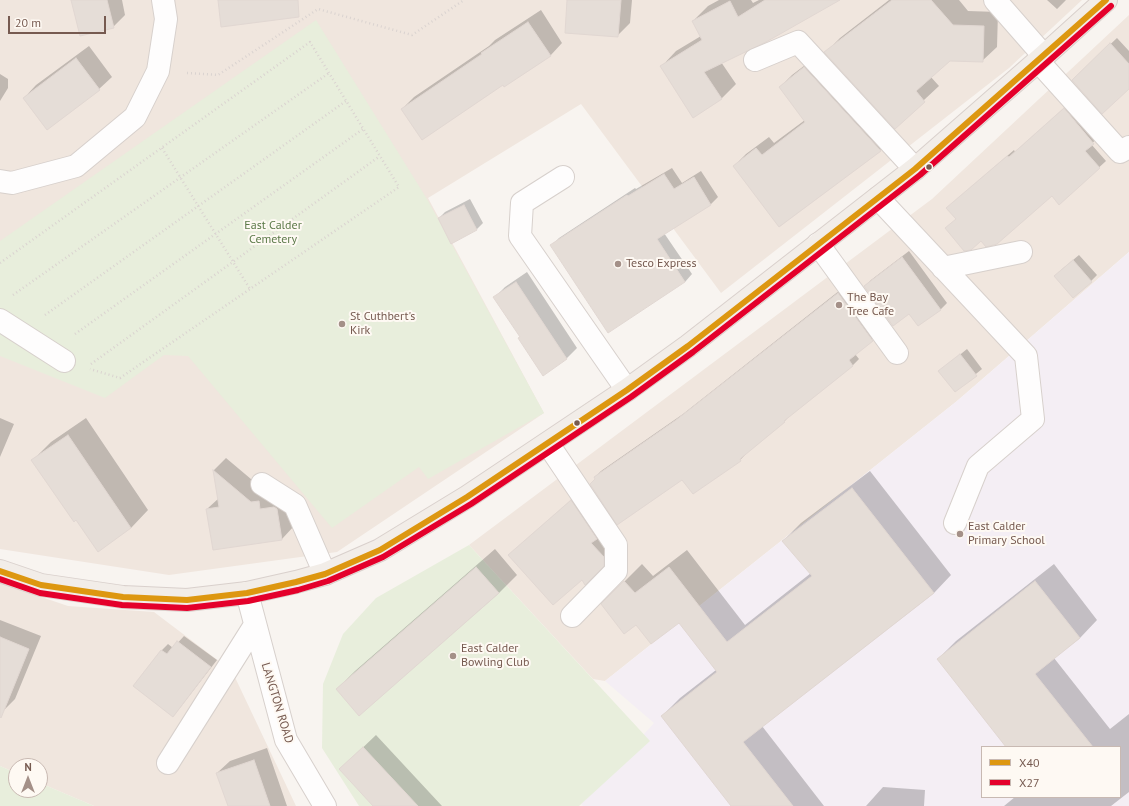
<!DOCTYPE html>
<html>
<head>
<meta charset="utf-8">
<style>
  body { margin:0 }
  #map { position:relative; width:1129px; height:806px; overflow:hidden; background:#f8f4f0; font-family:"PT Sans",sans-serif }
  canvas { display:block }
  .legend { position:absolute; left:981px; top:746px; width:140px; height:52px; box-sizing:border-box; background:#fef9f3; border:1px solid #c8b9b2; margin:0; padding:5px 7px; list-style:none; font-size:12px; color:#765a50 }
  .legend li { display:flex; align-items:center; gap:8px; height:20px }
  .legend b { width:20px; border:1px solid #c8b9b2 }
  .north { position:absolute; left:8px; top:758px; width:40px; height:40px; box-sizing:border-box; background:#fef9f3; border:1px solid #c8b9b2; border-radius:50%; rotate:0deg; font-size:11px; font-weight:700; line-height:16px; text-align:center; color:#765a50 }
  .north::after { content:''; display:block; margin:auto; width:14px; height:18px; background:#a49088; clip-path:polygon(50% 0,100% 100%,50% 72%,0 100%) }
  .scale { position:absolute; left:8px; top:16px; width:98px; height:18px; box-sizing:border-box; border:2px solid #765a50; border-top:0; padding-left:5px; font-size:12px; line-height:14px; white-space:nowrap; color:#765a50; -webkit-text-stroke:3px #fef9f3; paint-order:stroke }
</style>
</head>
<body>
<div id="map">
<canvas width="1129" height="806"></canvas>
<ul class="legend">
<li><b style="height:5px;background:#dd9710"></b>X40</li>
<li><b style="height:5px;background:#e4002b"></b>X27</li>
</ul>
<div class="north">N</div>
<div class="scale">20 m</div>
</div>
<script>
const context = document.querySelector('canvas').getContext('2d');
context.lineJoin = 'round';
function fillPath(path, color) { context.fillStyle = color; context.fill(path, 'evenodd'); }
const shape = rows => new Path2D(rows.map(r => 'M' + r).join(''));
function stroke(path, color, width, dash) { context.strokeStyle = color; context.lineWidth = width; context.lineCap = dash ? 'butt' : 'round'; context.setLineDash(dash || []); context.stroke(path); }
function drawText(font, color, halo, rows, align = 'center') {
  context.font = font + ' "PT Sans",sans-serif'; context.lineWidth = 4; context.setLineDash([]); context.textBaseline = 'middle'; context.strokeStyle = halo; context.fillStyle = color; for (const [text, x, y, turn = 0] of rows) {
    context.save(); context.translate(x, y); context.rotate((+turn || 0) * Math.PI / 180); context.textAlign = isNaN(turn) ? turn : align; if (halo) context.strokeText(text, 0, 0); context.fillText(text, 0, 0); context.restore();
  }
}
const residential = shape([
  [0,0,1082,0,1009,68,721,293,581,104,428,198,544,413,337,552,169,575,0,549],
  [1129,15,1129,252,957,401,605,681,593,679,469,545,932,199],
  [0,583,68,606,154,612,232,671,296,806,94,806,40,783,40,766,16,766,16,773,0,766]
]);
const education = shape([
  [1129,252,1129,806,583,806,581,804,654,723,605,681,957,401],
  [982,747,1120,747,1120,797,982,797]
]);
const green = shape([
  [316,20,427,199,544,413,428,479,419,467,332,528,188,356,164,355,105,398,0,356,0,241],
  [469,545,650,741,579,806,359,806,322,748,323,684,343,634,376,598],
  [0,766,16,773,16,790,40,790,40,783,94,806,0,806]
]);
const shadow = shape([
  [72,0,122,0,125,15,113,27],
  [568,0,632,0,630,23,617,36],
  [719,0,751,0,753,3,759,0,838,0,721,62,736,84,721,99,662,66,676,51,701,36,693,21,708,6],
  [889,0,959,0,968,11,998,12,997,47,982,61,949,60,930,76,939,86,895,127,826,52,840,38],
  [1047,0,1066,0,1057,9],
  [541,10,562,43,550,56,503,84,402,109,414,97,489,46,495,40],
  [1117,38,1129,51,1129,87,1079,74],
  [89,46,112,77,99,89,24,98,36,85],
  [817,56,892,138,880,150,780,226,734,166,746,154,769,137,774,143,805,120,780,87,792,75],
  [0,74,8,79,8,88,0,101],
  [1070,103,1099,137,1091,144,1106,161,1059,204,1052,194,956,219,954,202,1014,150,1015,152],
  [672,168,682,183,701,171,718,197,711,204,664,233,692,274,685,282,552,245,559,238,635,188,636,189],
  [470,199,483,223,477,229,452,242,439,218,445,212],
  [909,251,947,303,941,309,918,325,909,313,865,286,871,280],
  [1079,255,1097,275,1091,281,1061,270],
  [527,272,577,348,567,358,543,374,521,337,495,297,505,287],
  [844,287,878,334,855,354,859,359,853,365,790,415,784,422,746,453,746,454,740,460,683,479,596,479,595,477,601,471,683,414],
  [967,349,982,369,955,391,940,371],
  [0,418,14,424,0,457],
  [86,418,148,510,131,528,77,519,33,460,51,442],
  [226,458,264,490,287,495,294,526,282,539,207,509,219,498,214,470],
  [870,471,951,575,934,593,762,726,824,806,732,806,662,716,680,698,716,670,679,621,636,623,602,604,642,564,653,576,687,550,745,625,811,573,783,541,801,523],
  [577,495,609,550,609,559,585,583,582,579,516,549],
  [495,549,517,575,499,593,359,714,337,689,355,671],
  [1054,564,1097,620,1080,638,1054,658,1110,729,1129,714,1129,792,1111,806,1004,806,1015,797,1120,797,1120,747,1008,747,938,659,956,641],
  [0,620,41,636,15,699,3,711,0,710],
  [184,636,217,660,179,709,173,716,134,686,162,650,168,644,173,648],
  [376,735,442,806,375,806,353,757],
  [267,748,287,806,229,806,217,773,230,761],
  [883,787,925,790,924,806,866,806]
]);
const building = shape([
  [71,0,107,0,114,28,80,36,71,0],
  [218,0,298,0,299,17,221,27,218,0],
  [567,0,621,0,618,37,565,33,567,0],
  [765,0,840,0,766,42,704,72,722,99,693,118,660,66,702,40,692,21,730,1,738,17,765,0],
  [892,0,931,0,953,25,984,26,983,62,950,61,916,91,925,102,895,129,824,52,892,0],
  [528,22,551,56,504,87,503,85,422,140,401,109,482,54,481,53,528,22],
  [1110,43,1129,64,1129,89,1102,114,1072,80,1110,43],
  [76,58,100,90,47,130,23,98,76,58],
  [804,67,881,151,779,227,733,166,756,148,762,155,805,122,779,87,804,67],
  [1064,108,1094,144,1085,151,1100,168,1059,205,1052,196,997,244,986,247,981,241,971,250,964,251,945,228,956,219,946,208,1007,156,1009,157,1064,108],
  [664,174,674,189,694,177,711,205,657,239,685,282,608,333,550,245,627,195,628,196,664,174],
  [464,205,477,230,451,244,438,218,464,205],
  [902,257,941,310,918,326,909,314,893,326,864,286,902,257],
  [1073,260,1092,282,1073,298,1054,276,1073,260],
  [516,282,567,359,543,376,518,338,520,337,493,297,516,282],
  [838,293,873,341,849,360,853,366,784,421,785,422,740,459,741,461,693,494,682,480,617,525,590,484,595,479,594,477,676,420,838,293],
  [960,354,977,376,955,392,938,371,960,354],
  [68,435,131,528,98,552,76,520,74,522,31,460,68,435],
  [213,470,251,502,259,501,260,509,274,507,277,509,282,540,213,550,206,509,219,507,213,470],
  [852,488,934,593,743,742,793,806,731,806,661,716,717,672,679,623,651,644,636,625,624,634,601,604,624,581,635,593,669,567,727,642,812,576,782,541,852,488],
  [571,500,597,539,591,543,604,557,604,566,585,585,582,580,553,605,508,555,571,500],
  [476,567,499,593,359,716,336,689,476,567],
  [1035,581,1080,638,1035,674,1093,747,1006,747,937,659,1035,581],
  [0,637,29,649,1,718,0,717,0,637],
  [177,641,211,667,173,717,133,686,161,650,167,654,177,641],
  [363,747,418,806,373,806,339,769,363,747],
  [254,760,270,806,228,806,216,773,254,760]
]);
const path = shape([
  [187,73,218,75,318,9,412,35,464,0],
  [162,148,250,289],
  [0,263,310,42,399,187,120,378,90,369],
  [13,295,329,73],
  [45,315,346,101],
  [75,334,363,129],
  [91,364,380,156]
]);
const minor = shape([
  [995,0,1044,56],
  [755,60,798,42,915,169],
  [1038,61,1120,152,1129,147],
  [563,177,522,203,520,236,627,390],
  [0,181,12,183,76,166,135,117,158,71,166,19,163,0],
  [878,198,1026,356,1033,419,978,466,955,523],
  [818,244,897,353],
  [943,268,1021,252],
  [0,320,64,361],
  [548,444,616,545,616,571,572,616],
  [262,484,295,505,325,574],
  [247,593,286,740,325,806],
  [168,763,255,625]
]);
const major = shape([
  [0,571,41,585,123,597,187,600,247,593,296,582,325,574,380,550,467,497,627,390,688,346,915,169,1044,56,1106,0]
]);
const bus1 = shape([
  [0,571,41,585,123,597,187,600,247,593,296,582,325,574,380,550,467,497,627,390,688,346,915,169,1106,0]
]);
const bus2 = shape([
  [0,579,40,593,122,605,187,608,248,601,298,590,328,581,383,557,471,504,631,397,693,352,920,175,1111,6]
]);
const markers = [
  [929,167,3.5,"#765a50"],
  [618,264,4,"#a49088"],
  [839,305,4,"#a49088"],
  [342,324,4,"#a49088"],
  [577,423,3.5,"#765a50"],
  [960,534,4,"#a49088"],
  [453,656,4,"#a49088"]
];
const parkNames = [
  ["East Calder",273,226],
  ["Cemetery",273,240]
];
const poiNames = [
  ["Tesco Express",626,264],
  ["The Bay",847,298],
  ["Tree Cafe",847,312],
  ["St Cuthbert's",350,317],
  ["Kirk",350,331],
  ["East Calder",968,527],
  ["Primary School",968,541],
  ["East Calder",461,649],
  ["Bowling Club",461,663]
];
const streetNames = [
  ["LANGTON ROAD",277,703,73]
];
fillPath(residential, '#f0e6de');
fillPath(education, '#f4eef4');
fillPath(green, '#e8eedc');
fillPath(shadow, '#0003');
fillPath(building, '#e5ddd7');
stroke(building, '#e1d7d2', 1);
stroke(minor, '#d7d0cc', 24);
stroke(major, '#d9d0cc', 24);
stroke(path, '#dad3d0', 2.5, [1, 3]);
stroke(minor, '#fefdfd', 22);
stroke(major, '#f2ede8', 22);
stroke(bus1, '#dd9710', 6);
stroke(bus2, '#e4002b', 6);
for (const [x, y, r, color] of markers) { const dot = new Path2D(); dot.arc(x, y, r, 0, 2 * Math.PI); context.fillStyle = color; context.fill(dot); stroke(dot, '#fef9f3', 1.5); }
drawText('12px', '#5c7a49', '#fef9f3', parkNames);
drawText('12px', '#765a50', '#fef9f3', poiNames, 'left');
drawText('12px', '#765a50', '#fef9f3', streetNames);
</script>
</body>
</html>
